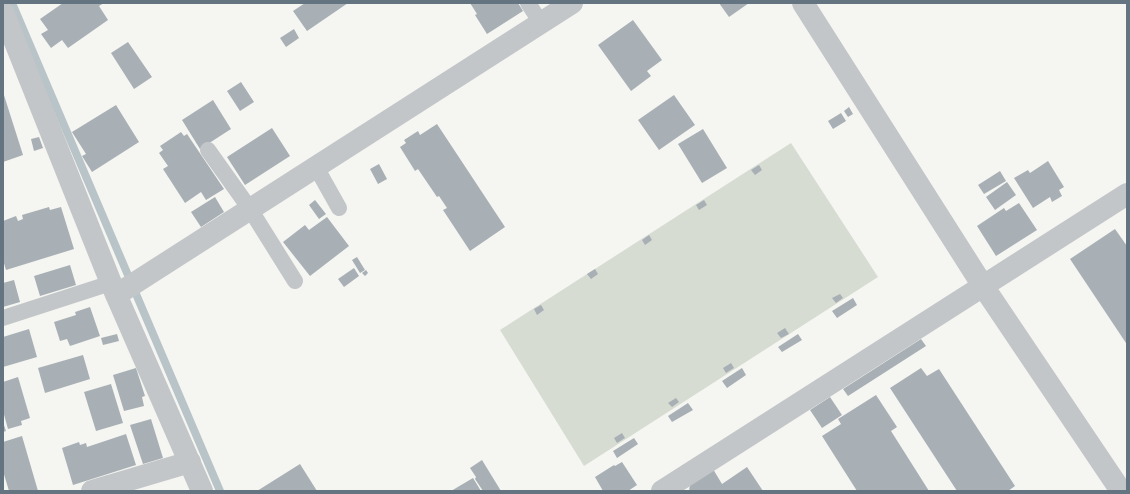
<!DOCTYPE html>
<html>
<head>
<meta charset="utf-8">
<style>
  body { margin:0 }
  #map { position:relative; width:1130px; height:494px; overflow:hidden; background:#f5f5f1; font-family:Rubik,sans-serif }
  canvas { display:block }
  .frame { position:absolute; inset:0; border:4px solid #647481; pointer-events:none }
</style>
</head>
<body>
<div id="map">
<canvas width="1130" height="494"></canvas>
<div class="frame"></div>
</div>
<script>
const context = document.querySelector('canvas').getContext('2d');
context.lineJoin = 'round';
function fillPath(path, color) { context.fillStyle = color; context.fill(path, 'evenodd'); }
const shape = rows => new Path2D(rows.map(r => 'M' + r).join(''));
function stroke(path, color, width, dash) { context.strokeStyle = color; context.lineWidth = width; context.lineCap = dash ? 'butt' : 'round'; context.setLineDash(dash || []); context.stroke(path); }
const green = shape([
  [791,143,878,277,584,466,500,330]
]);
const stream = shape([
  [12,3,220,491]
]);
const building = shape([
  [63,3,104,3,99,6,108,20,68,48,62,40,51,48,41,34,48,30,40,19],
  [305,3,348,3,307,31,293,11],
  [470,3,518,3,523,11,487,34,475,15,477,14],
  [719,3,749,3,729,17],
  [633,20,662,60,647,71,651,76,631,91,598,45],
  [294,29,299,38,286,47,280,38],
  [128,42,152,77,134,89,111,53],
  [241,82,254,102,240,111,227,91],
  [3,92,23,155,3,162],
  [674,95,695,125,659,150,638,120],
  [213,100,231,129,200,149,182,120],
  [116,105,139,142,92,172,82,156,86,154,72,132],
  [849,107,853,114,848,117,844,111],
  [841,113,846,121,833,129,828,121],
  [437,124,505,227,470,251,443,210,447,208,439,196,437,197,418,169,415,171,400,147,406,143,404,140,418,131,420,135],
  [272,128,290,156,245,185,227,157],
  [703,129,727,168,702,183,678,144],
  [181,132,184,136,187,134,224,189,206,200,201,192,185,203,163,169,168,166,159,153,163,150,160,146],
  [39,137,43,148,34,151,31,139],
  [1048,161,1064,187,1059,190,1062,196,1052,202,1050,197,1033,208,1014,178,1028,170,1030,173],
  [379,164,387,179,378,184,370,169],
  [759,165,762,170,755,175,751,170],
  [1000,171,1006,181,984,194,978,185],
  [1007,182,1016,195,995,210,986,197],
  [215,197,224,212,201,227,191,212],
  [315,200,326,214,319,219,309,205],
  [704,200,707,205,699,210,696,205],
  [1019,203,1037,230,996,256,977,226,1004,208,1006,211],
  [49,207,50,210,61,207,74,249,6,270,3,260,3,221,16,216,18,221,23,219,22,215],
  [327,217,349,246,310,276,283,242,305,225,309,230],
  [1115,229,1127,246,1127,342,1126,343,1070,259],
  [649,235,652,240,645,245,642,240],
  [357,257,365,270,360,273,352,260],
  [70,265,76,285,40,296,34,276],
  [354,268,359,276,344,287,338,279],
  [595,269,598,274,591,279,587,274],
  [366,270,368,273,365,276,362,273],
  [14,280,20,302,3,307,3,283],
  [840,294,843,298,836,303,832,298],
  [853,298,857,305,837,318,832,311],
  [541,305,544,310,537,315,534,309],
  [90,307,100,336,70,346,67,339,60,341,54,322,76,315,75,312],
  [785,328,789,334,781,338,777,333],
  [29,329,37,357,3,367,3,337],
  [117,334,119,341,103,345,101,338],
  [798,334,802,340,782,352,778,347],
  [921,339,926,346,848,396,843,389],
  [83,355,90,379,45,393,38,368],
  [731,363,734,368,726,373,723,368],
  [136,368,145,396,142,397,144,406,124,411,113,375],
  [742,368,746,375,727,388,722,381],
  [921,368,927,376,939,369,1015,486,1008,491,957,491,890,388],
  [18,377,30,418,21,421,22,425,8,429,3,411,3,382],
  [111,384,123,423,96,431,84,392],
  [876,395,897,427,891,431,929,491,857,491,822,436,841,424,838,419],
  [830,397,842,415,822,428,810,410],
  [676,398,679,402,672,407,668,403],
  [688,403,693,410,672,422,668,416],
  [151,419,163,458,143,464,130,425],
  [3,422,6,431,3,432],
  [622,433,625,438,617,443,614,438],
  [126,434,136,465,73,485,62,448,79,442,80,445,86,443,87,447],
  [22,436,38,491,9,491,3,471,3,442],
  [634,438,638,444,617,458,613,451],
  [482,460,501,491,483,491,475,479,476,477,470,468],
  [622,462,637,485,628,491,603,491,595,477,614,465,615,466],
  [300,464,317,491,257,491],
  [747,467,763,491,689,491,690,484,713,469,722,484],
  [473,478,481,491,451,491]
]);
const service = shape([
  [528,3,541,23],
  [208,150,250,209,295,281],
  [316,167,339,208],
  [3,318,111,283]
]);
const minor = shape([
  [803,3,983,286,1121,491],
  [3,12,111,283,202,491],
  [116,295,572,3],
  [92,491,190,462],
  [662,491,1127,194]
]);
fillPath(green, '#d6dcd2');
stroke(stream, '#b9c4c8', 8);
fillPath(building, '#a8b0b5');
stroke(service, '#c2c6c9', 16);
stroke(minor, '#c2c6c9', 22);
</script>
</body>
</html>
